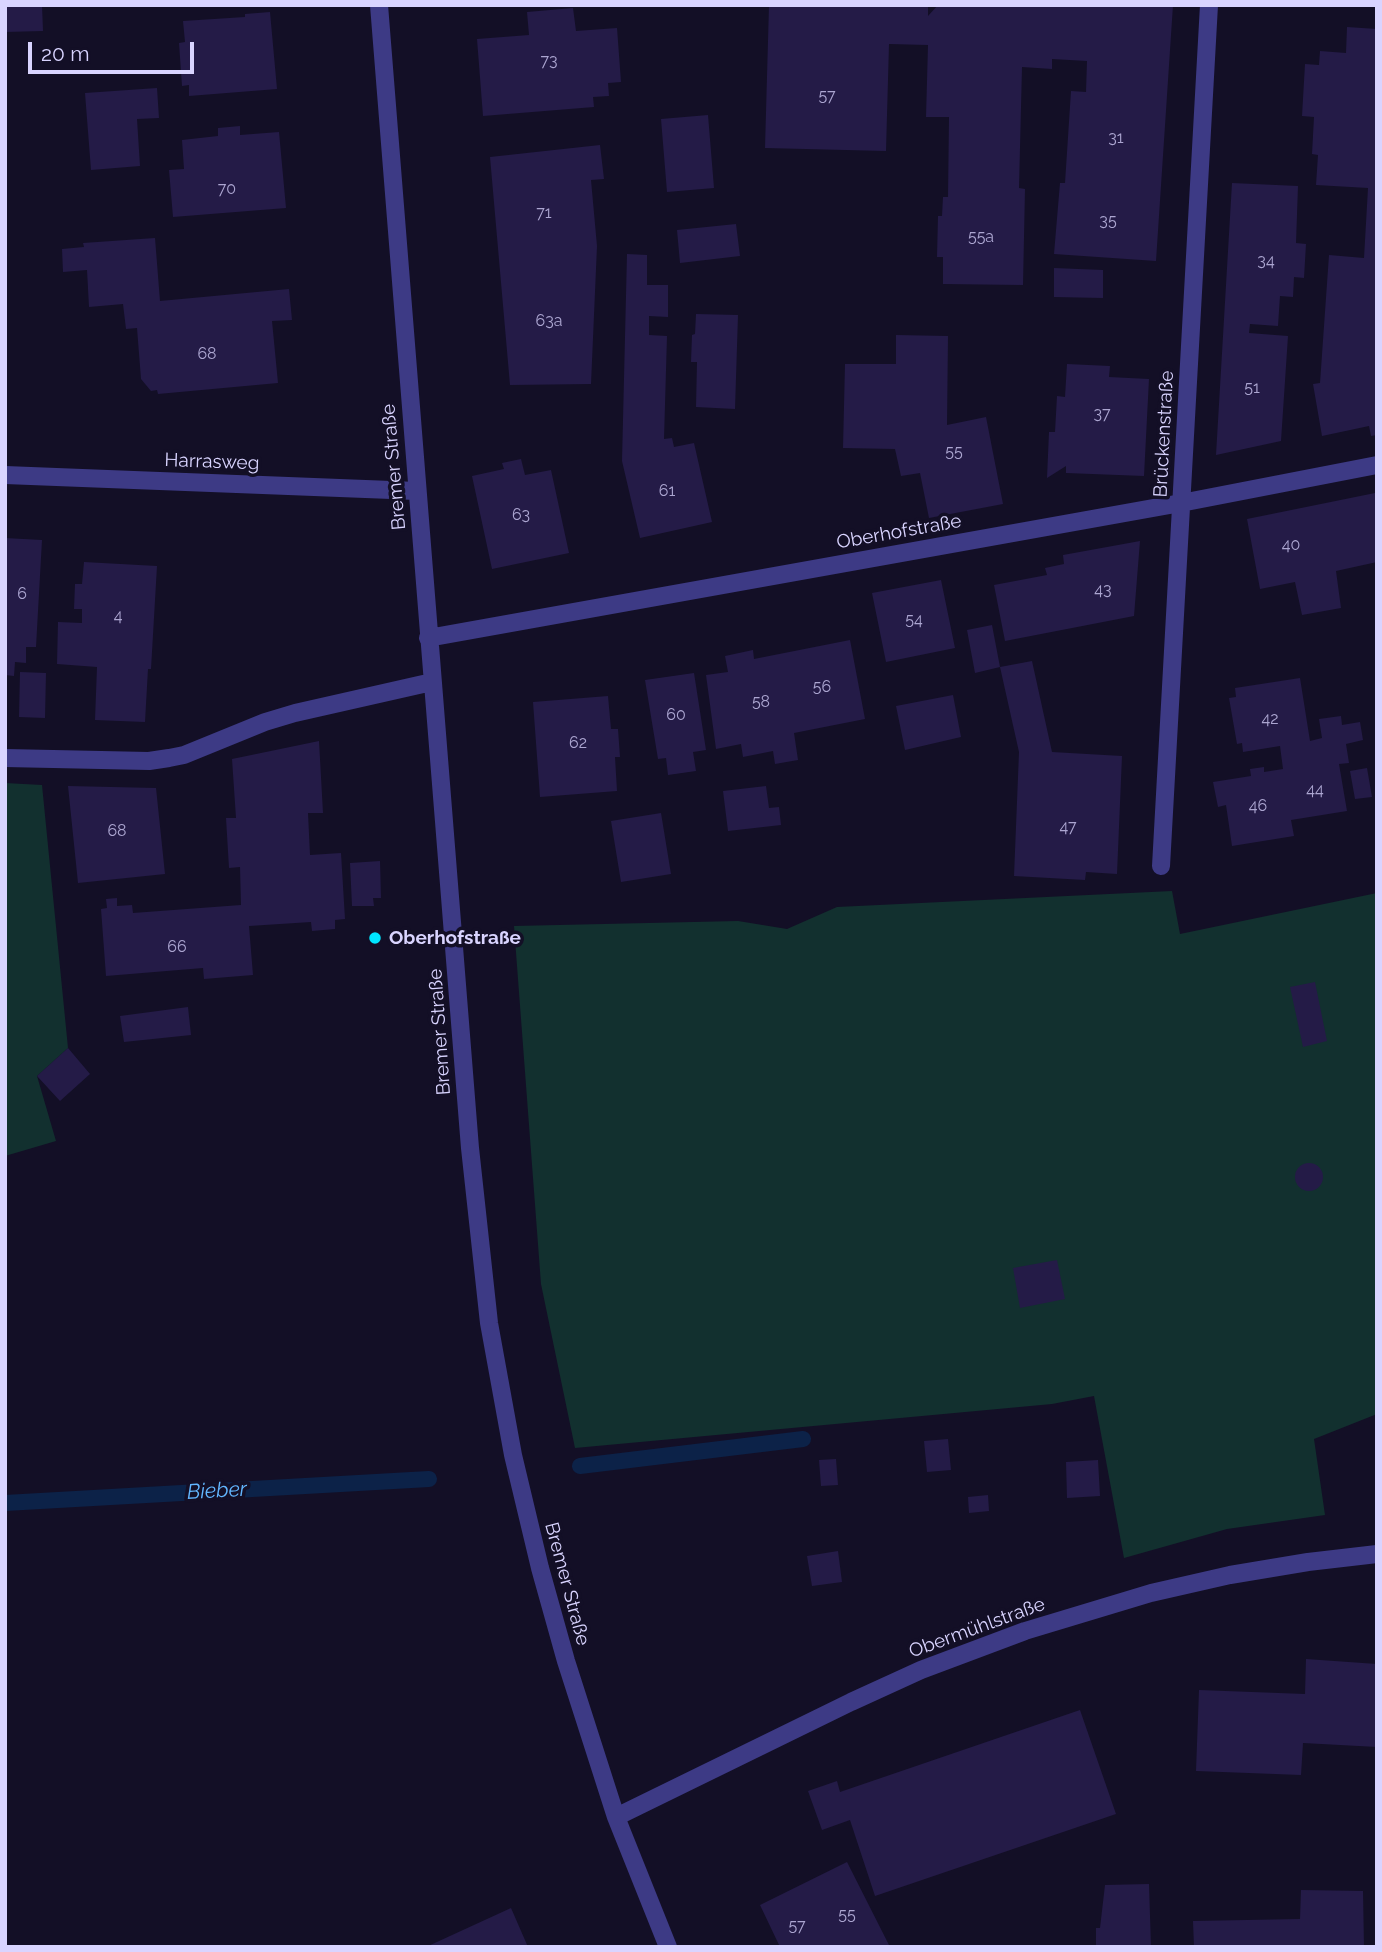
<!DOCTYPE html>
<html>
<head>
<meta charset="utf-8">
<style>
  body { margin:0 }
  #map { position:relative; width:1382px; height:1952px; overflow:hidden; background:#130f26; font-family:Raleway,sans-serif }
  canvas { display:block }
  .frame { position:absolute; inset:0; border:7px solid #d9d4ff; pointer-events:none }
  .scale { position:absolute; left:28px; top:42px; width:166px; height:32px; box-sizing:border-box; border:4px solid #d9d4ff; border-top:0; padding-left:9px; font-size:21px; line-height:24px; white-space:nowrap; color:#d9d4ff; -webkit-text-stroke:5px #130f26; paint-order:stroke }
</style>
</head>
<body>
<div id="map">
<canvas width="1382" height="1952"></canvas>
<div class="frame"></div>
<div class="scale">20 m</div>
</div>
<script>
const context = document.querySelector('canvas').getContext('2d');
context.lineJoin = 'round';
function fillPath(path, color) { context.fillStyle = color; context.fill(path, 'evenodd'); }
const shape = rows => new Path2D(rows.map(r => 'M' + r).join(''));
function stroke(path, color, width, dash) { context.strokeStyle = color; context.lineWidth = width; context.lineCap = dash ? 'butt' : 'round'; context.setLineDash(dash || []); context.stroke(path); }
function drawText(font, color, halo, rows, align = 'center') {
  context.font = font + ' Raleway,sans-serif'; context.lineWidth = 7; context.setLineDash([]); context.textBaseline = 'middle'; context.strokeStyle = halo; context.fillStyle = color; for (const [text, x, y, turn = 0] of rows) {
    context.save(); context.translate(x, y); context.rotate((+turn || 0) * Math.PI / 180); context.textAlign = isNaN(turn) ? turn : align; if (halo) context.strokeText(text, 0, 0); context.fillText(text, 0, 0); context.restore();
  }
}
const green = shape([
  [5,783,42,785,68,1048,37,1076,56,1141,5,1156],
  [1172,891,1180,934,1377,893,1377,1414,1314,1439,1325,1515,1227,1529,1124,1558,1094,1396,1052,1404,575,1448,541,1284,514,926,738,921,787,929,837,907]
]);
const stream = shape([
  [580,1466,803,1439],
  [5,1503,429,1479]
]);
const building = shape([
  [5,5,42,5,43,31,5,32],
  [769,5,928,5,928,16,938,5,1173,5,1156,261,1054,254,1060,183,1065,183,1071,91,1086,92,1087,61,1052,59,1052,69,1022,67,1019,188,1025,189,1023,285,943,284,943,257,937,257,938,216,942,216,943,197,948,197,949,117,926,117,928,45,889,44,886,151,765,148],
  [573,8,576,31,617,28,621,82,608,83,609,96,593,97,594,107,483,116,477,39,529,35,527,12],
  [270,12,277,89,189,96,189,85,182,86,179,43,185,42,183,21,245,17,245,14],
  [1347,27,1377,29,1377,435,1371,436,1369,426,1322,436,1313,384,1320,383,1329,255,1364,258,1368,188,1316,185,1318,155,1312,154,1314,117,1302,116,1305,64,1319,65,1320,51,1346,53],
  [157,88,159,118,137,119,140,166,91,170,85,93],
  [708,115,714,188,667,192,661,119],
  [240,126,240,135,279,132,286,208,173,217,169,170,184,169,182,140,218,136,218,128],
  [600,145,604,179,591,180,597,246,591,384,510,385,490,157],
  [1232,183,1298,186,1296,243,1306,244,1304,278,1294,277,1293,297,1280,296,1278,326,1250,324,1249,333,1288,336,1281,441,1216,455],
  [736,224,740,256,680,263,677,230],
  [155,238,160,301,289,289,292,320,272,321,278,383,158,394,157,390,151,391,141,379,137,328,126,329,123,304,89,307,87,270,63,272,62,249,84,247,83,243],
  [627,254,647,255,647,285,668,285,668,317,649,316,649,335,667,336,664,439,672,438,674,447,694,443,712,522,640,538,622,461],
  [1054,268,1103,270,1103,298,1054,297],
  [696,314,738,315,735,409,696,407,697,362,691,362,692,335,695,334],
  [896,335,948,336,947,425,986,417,1003,504,929,518,920,473,901,476,895,449,843,448,845,364,896,364],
  [1067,364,1110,366,1109,377,1149,379,1144,476,1066,473,1066,466,1047,478,1049,432,1055,432,1057,396,1065,397],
  [521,459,525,475,551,470,569,553,492,569,472,476,504,469,502,463],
  [1375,493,1377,503,1377,562,1336,571,1341,608,1302,615,1295,582,1260,589,1247,519],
  [5,538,42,540,36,647,26,647,26,663,15,662,14,676,5,675],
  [1140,541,1134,616,1005,641,994,585,1047,575,1045,568,1064,564,1063,555],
  [84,562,157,566,151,669,148,669,145,722,95,720,97,667,57,664,58,622,82,623,82,609,74,609,75,584,82,584],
  [941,580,955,648,886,662,872,593],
  [992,625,1000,667,975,673,967,630],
  [850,640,865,719,794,733,798,760,775,764,773,751,743,757,741,744,716,749,706,675,728,672,725,656,753,650,754,659],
  [1032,661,1052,752,1122,756,1117,874,1086,872,1085,880,1014,876,1019,752,1000,667],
  [20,672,46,673,45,718,19,717],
  [694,673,706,750,693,752,696,771,668,775,666,758,658,759,645,680],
  [1300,678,1310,741,1322,738,1319,719,1341,716,1342,725,1360,722,1363,740,1346,744,1349,763,1339,764,1347,811,1291,820,1294,836,1232,846,1226,805,1218,807,1213,782,1251,776,1250,769,1264,767,1264,772,1283,769,1280,746,1243,752,1242,743,1237,744,1229,698,1236,697,1235,688],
  [953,695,961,737,905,750,896,706],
  [608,696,611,729,618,729,620,757,615,757,617,791,540,797,533,702],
  [319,741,323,813,308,813,310,855,341,853,345,919,335,920,335,929,312,931,311,922,249,926,253,975,204,979,203,968,106,976,101,909,107,908,106,899,117,898,117,906,132,905,133,913,241,905,240,867,229,868,226,818,236,818,232,759],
  [1367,768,1372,797,1355,799,1350,771],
  [68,786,156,788,165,874,78,883],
  [766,786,769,808,779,807,781,825,728,831,723,791],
  [661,813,671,874,621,882,611,821],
  [380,861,381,898,373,898,374,906,352,906,350,863],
  [1315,982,1327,1041,1303,1047,1290,987],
  [188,1007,191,1035,124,1042,120,1016],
  [68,1048,90,1074,60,1101,37,1076],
  '1295 1177a14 14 0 1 1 28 0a14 14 0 1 1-28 0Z',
  [1057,1260,1065,1299,1020,1308,1013,1268],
  [948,1439,951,1470,927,1472,924,1441],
  [836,1459,838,1485,821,1486,819,1460],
  [1098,1460,1100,1496,1067,1498,1066,1462],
  [988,1495,989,1511,969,1513,968,1497],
  [838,1551,842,1582,812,1586,807,1556],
  [1306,1659,1377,1664,1377,1747,1303,1743,1301,1775,1196,1771,1199,1690,1305,1694],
  [1080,1710,1116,1814,875,1896,850,1820,822,1830,808,1791,837,1781,840,1792],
  [847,1862,890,1947,780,1947,760,1905],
  [1149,1884,1151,1947,1096,1947,1096,1928,1100,1928,1105,1885],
  [1301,1890,1363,1891,1364,1947,1194,1947,1193,1921,1300,1919],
  [511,1908,528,1947,426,1947]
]);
const minor = shape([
  [379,5,470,1148,489,1323,513,1455,540,1568,566,1661,616,1817,668,1947],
  [5,475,417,491],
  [428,638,1181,503,1377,465],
  [5,758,149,761,169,758,184,755,265,722,295,713,432,682],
  [1161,866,1209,5],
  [616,1817,851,1702,921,1670,1025,1631,1151,1593,1230,1575,1308,1562,1377,1554]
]);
const markers = [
  [375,938,7,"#00e5ff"]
];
const numberNames = [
  ["73",549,61],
  ["57",827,96],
  ["31",1116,138],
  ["70",227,189],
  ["71",544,213],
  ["35",1108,221],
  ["55a",981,237],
  ["34",1266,261],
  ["63a",549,321],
  ["68",207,354],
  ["51",1252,388],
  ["37",1102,414],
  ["55",954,452],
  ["61",667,491],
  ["63",521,515],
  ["40",1291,545],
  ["43",1103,590],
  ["6",22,594],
  ["4",118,616],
  ["54",914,620],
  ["56",822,687],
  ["58",761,702],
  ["60",676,715],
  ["42",1270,719],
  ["62",578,743],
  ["44",1315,790],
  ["46",1258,806],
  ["47",1068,827],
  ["68",117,831],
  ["66",177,947],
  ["55",847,1915],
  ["57",797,1926]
];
const streetNames = [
  ["Brückenstraße",1164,434,-87],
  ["Harrasweg",212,462,2],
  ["Bremer Straße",394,467,-95],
  ["Oberhofstraße",899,532,-10],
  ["Bremer Straße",440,1032,-94],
  ["Bremer Straße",567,1584,75],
  ["Obermühlstraße",977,1628,-20]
];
const poiNames = [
  ["Oberhofstraße",389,938]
];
const waterNames = [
  ["Bieber",217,1491,-3]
];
fillPath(green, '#12302f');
stroke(stream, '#0c2248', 16);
fillPath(building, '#241b47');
stroke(minor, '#3d3a85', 18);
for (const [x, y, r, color] of markers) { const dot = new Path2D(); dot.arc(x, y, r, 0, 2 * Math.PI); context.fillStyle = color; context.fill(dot); stroke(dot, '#130f26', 2.5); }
drawText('16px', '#aca6d1', null, numberNames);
drawText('19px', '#d9d4ff', '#130f26', streetNames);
drawText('bold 19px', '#d9d4ff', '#130f26', poiNames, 'left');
drawText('italic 21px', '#62b6ff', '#130f26', waterNames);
</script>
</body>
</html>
